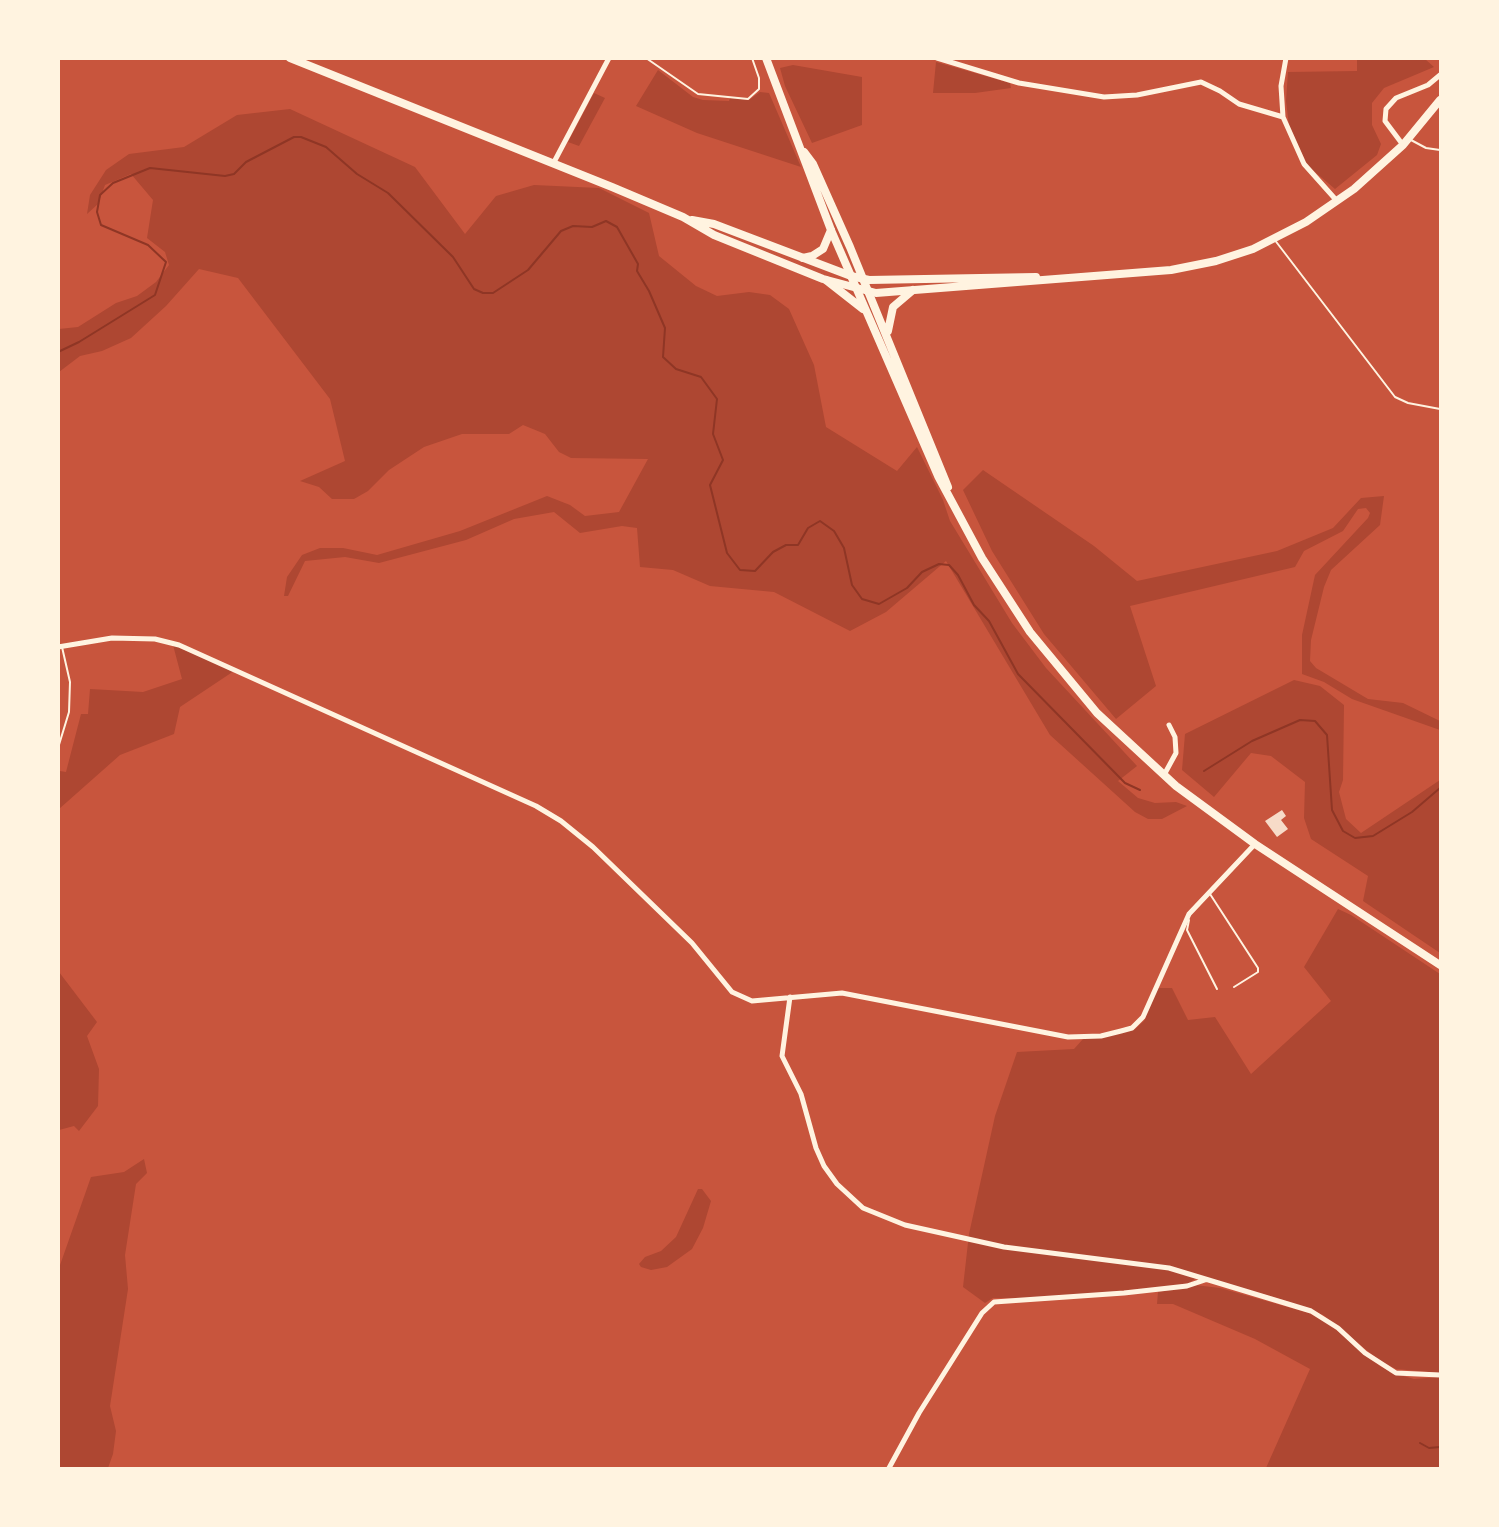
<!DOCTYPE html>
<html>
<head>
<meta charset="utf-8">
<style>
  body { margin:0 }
  #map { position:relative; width:1499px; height:1527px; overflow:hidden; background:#c8553d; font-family:"Archivo Narrow",sans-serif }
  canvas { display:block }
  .frame { position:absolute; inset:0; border:60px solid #fff3e0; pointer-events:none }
</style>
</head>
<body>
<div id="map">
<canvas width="1499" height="1527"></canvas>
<div class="frame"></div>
</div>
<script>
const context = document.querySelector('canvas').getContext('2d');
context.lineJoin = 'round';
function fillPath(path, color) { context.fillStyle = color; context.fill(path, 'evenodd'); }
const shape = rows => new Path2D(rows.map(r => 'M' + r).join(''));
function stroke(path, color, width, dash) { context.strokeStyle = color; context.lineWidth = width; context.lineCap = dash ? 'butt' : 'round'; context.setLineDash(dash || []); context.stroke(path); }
const green = shape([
  [1357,58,1425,59,1434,67,1384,88,1372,103,1372,125,1381,144,1377,155,1335,189,1308,166,1289,126,1286,101,1288,72,1357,71],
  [936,62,1010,83,1011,88,975,93,933,93],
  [793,65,862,77,862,125,812,143,785,86,780,68],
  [658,70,693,97,703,100,729,101,730,98,749,100,760,92,769,93,801,167,697,133,636,106],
  [594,93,605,98,579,146,568,142],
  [290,109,415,167,465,234,496,196,534,185,599,188,649,213,659,256,696,286,717,296,749,292,770,295,789,309,814,365,826,427,897,471,917,447,943,500,950,521,1012,623,1046,668,1137,766,1118,781,1138,798,1155,803,1176,802,1187,806,1162,819,1148,819,1135,812,1050,735,946,561,886,612,850,631,774,592,710,586,673,570,640,567,637,528,622,526,580,533,554,512,514,519,466,540,379,563,345,557,305,561,288,596,284,596,287,577,302,555,320,548,343,548,377,555,460,531,547,496,570,505,585,516,619,512,648,459,571,458,559,452,545,434,523,425,509,434,462,434,424,447,389,470,368,491,354,499,332,499,319,487,300,481,345,461,330,399,238,278,199,269,166,306,131,338,102,351,80,356,59,372,59,329,78,327,116,303,137,296,156,282,169,265,165,252,147,238,153,200,131,174,105,185,98,204,87,214,90,195,106,170,129,154,184,147,237,115],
  [983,470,1094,546,1137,581,1277,551,1333,528,1361,498,1384,496,1380,525,1331,570,1324,587,1311,640,1310,661,1316,668,1368,699,1403,703,1440,721,1440,730,1352,699,1324,682,1302,674,1302,635,1315,575,1368,518,1370,513,1366,508,1358,509,1343,531,1304,551,1295,567,1130,606,1156,686,1116,719,1044,634,992,551,963,490],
  [173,645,234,671,180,707,174,734,120,755,59,809,60,771,66,772,81,714,88,714,90,689,143,692,182,679],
  [1294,680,1320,686,1344,705,1343,780,1339,792,1346,819,1361,833,1440,780,1440,953,1363,901,1368,876,1311,839,1304,818,1305,782,1271,756,1251,753,1214,797,1182,770,1185,734],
  [1338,909,1351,915,1440,974,1440,1373,1396,1369,1380,1361,1323,1315,1290,1302,1199,1276,1189,1283,1173,1286,1047,1298,993,1298,985,1303,963,1287,969,1234,995,1116,1017,1052,1074,1049,1083,1039,1135,1029,1144,1021,1158,988,1172,988,1188,1020,1215,1017,1251,1074,1331,1001,1304,967],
  [59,972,97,1022,87,1036,99,1069,98,1106,79,1131,74,1126,59,1130],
  [144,1159,147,1173,136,1184,125,1255,128,1289,110,1406,116,1431,113,1454,108,1468,59,1468,59,1268,91,1177,124,1172],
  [698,1189,702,1189,711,1201,703,1228,692,1249,667,1267,651,1270,641,1267,639,1264,645,1257,661,1251,676,1237],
  [1195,1285,1220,1288,1309,1313,1329,1324,1380,1366,1393,1373,1414,1379,1440,1377,1440,1468,1266,1468,1310,1369,1255,1339,1173,1304,1157,1304,1158,1292]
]);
const stream = shape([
  [58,352,79,342,155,295,166,262,148,245,101,225,97,212,100,195,113,183,150,168,225,176,234,174,246,162,294,137,301,137,326,147,357,174,388,193,453,257,474,289,483,293,493,293,528,270,561,231,573,226,592,227,606,221,617,227,638,264,637,271,649,291,665,328,663,357,676,369,701,377,717,399,713,434,723,460,710,485,727,553,740,570,755,571,773,552,786,545,798,545,808,528,820,521,834,531,844,548,852,585,862,599,879,604,907,588,922,572,939,564,949,565,958,575,974,605,989,621,1018,674,1125,783,1140,790],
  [1204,771,1252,741,1300,720,1315,721,1327,735,1332,810,1343,831,1355,838,1373,836,1412,812,1440,788],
  [1420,1443,1429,1448,1440,1447]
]);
const building = shape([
  [1282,810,1286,816,1281,820,1288,829,1277,837,1265,821]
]);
const service = shape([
  [646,58,698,94,748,99,759,89,759,78,752,58],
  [1411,140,1426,148,1440,150],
  [1274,239,1395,397,1408,403,1440,409],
  [58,748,69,712,70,682,62,647],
  [1210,894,1258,968,1258,972,1234,987],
  [1189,920,1187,930,1217,989]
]);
const minor = shape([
  [937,58,1019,83,1104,97,1137,95,1201,82,1220,91,1239,104,1283,117],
  [1286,58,1281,86,1283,117,1304,164,1337,201],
  [1403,145,1385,121,1386,109,1396,98,1428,85,1440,75],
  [553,164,609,58],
  [58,647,112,638,155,639,179,645,536,806,561,821,593,847,692,943,732,992,752,1001,842,993,1068,1037,1101,1036,1121,1031,1132,1028,1143,1017,1189,914,1255,844],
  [1164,775,1176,753,1175,737,1169,725],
  [790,997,782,1056,801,1094,816,1148,824,1166,837,1184,863,1208,905,1225,1004,1247,1169,1268,1311,1311,1338,1328,1365,1353,1396,1373,1440,1375],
  [889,1468,919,1413,982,1313,994,1302,1124,1293,1187,1286,1205,1280]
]);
const secondary = shape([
  [290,58,612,187,683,217,714,235,823,279,876,293,1171,270,1216,261,1253,249,1306,222,1354,189,1403,145,1440,100],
  [692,220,714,224,851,276,869,280,1036,277]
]);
const primary = shape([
  [766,58,831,230,938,476,982,558,1030,632,1097,713,1176,786,1255,844,1440,965],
  [804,152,813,164,850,247,948,487],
  [803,258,812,256,823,249,831,230],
  [826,280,863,309],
  [888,331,893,307,913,290]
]);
fillPath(green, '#ae4732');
stroke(stream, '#8f3625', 2);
fillPath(building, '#f7dbc8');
stroke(service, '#fff3e0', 2);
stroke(minor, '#fff3e0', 5);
stroke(secondary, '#fff3e0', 8);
stroke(primary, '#fff3e0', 8);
</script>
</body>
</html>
